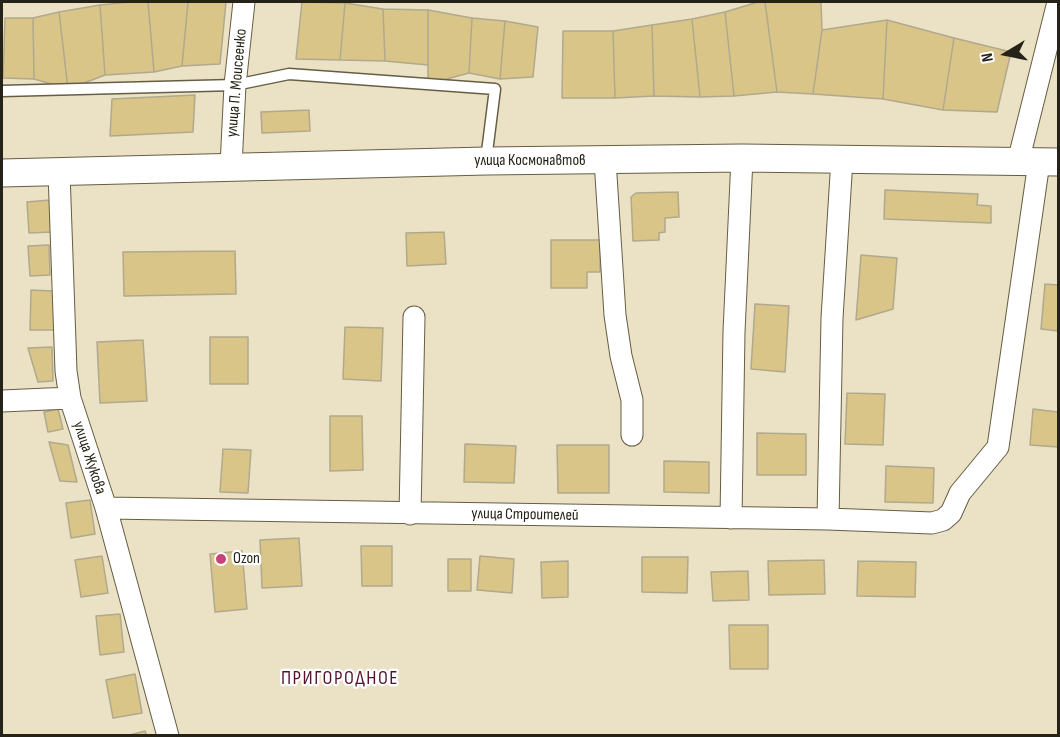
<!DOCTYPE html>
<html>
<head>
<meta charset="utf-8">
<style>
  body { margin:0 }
  #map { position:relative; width:1060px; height:737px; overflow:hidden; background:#ebe2c5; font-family:"Sofia Sans Condensed",sans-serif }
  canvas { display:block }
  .frame { position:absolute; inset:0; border:3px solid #252217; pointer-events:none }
  .north { position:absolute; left:976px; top:24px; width:60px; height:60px; -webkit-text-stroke:4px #fff; paint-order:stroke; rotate:260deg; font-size:16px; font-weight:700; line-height:24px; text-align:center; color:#252217 }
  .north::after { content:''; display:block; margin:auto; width:21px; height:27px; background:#252217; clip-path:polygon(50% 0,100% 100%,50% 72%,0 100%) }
</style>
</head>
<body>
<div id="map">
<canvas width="1060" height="737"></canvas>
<div class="frame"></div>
<div class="north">N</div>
</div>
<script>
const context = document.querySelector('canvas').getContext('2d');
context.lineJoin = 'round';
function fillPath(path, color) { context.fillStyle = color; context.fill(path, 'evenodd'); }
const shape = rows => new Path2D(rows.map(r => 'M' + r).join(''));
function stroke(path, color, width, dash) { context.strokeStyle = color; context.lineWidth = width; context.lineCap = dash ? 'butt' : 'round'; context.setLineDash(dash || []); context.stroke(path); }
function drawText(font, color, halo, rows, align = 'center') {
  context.font = font + ' "Sofia Sans Condensed",sans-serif'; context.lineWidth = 4.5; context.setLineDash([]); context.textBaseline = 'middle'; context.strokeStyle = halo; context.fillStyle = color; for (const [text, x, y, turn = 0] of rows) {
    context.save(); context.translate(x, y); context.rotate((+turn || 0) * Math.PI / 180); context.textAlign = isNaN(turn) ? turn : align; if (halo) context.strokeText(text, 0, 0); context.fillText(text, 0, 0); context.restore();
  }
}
const building = shape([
  [131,2,148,2,154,72,105,75,100,5,131,2],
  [148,2,188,2,182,66,154,72,148,2],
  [188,2,226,2,220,64,182,66,188,2],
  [302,2,345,3,340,60,296,59,302,2],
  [758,2,765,2,777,92,734,96,725,12,758,2],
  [765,2,821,2,822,30,813,94,777,92,765,2],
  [345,3,383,9,385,61,340,60,345,3],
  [100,5,105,75,68,89,59,12,100,5],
  [383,9,428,10,428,65,385,61,383,9],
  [428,10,472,18,469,73,428,84,428,10],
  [59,12,68,89,34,79,33,18,59,12],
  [725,12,734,96,700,97,692,19,725,12],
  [5,18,33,18,34,79,3,78,5,18],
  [472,18,505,21,500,79,469,73,472,18],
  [692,19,700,97,654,96,652,25,692,19],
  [887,20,954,38,943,110,883,99,887,20],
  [887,20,883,99,813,94,822,30,887,20],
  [505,21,538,27,533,77,500,79,505,21],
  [652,25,654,96,615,98,613,31,652,25],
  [563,31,613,31,615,98,562,98,563,31],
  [954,38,1011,52,997,112,943,110,954,38],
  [195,95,193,132,110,136,112,99,195,95],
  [309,110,310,131,262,133,261,112,309,110],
  [885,190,978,194,977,205,991,206,991,223,884,219,885,190],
  [678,192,679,217,665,218,665,232,659,233,659,240,633,241,631,197,636,193,678,192],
  [50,200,53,232,29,233,27,202,50,200],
  [444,232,446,264,407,266,406,233,444,232],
  [551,240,600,240,600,272,587,272,587,288,551,288,551,240],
  [49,245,50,275,30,276,28,246,49,245],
  [235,251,236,294,124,296,123,252,235,251],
  [861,255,897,258,893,309,856,320,861,255],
  [1045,284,1058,285,1058,331,1041,329,1045,284],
  [31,290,54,291,54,330,30,330,31,290],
  [755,304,789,306,785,372,751,369,755,304],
  [345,327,383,328,381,381,343,379,345,327],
  [210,337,248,337,248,384,210,384,210,337],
  [143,340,147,401,100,403,97,342,143,340],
  [52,347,53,381,38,382,28,348,52,347],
  [847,393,885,394,883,445,845,444,847,393],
  [58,409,63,429,48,432,44,412,58,409],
  [1033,409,1058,412,1058,447,1030,445,1033,409],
  [330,416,362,416,363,470,330,471,330,416],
  [757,433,806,434,806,475,757,475,757,433],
  [49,442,68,445,77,482,60,481,49,442],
  [465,444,516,446,514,483,464,482,465,444],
  [557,445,609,445,609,493,558,493,557,445],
  [223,449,251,450,248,493,220,492,223,449],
  [664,461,709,462,709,493,664,492,664,461],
  [886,466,934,468,933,503,885,502,886,466],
  [90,500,95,534,71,538,66,503,90,500],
  [299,538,302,586,262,588,260,540,299,538],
  [361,546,392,546,392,586,362,586,361,546],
  [242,551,247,609,215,612,210,554,242,551],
  [102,556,108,593,81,597,75,560,102,556],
  [480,556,514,559,512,593,477,590,480,556],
  [642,557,688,557,687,593,642,592,642,557],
  [448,559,471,559,471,591,448,591,448,559],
  [824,560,825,594,769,595,768,561,824,560],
  [568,561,568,597,542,598,541,562,568,561],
  [858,561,916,562,915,597,857,596,858,561],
  [748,571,749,600,713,601,711,572,748,571],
  [120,614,124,652,100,655,96,616,120,614],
  [729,625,768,625,768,669,730,669,729,625],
  [135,674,142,713,113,718,106,680,135,674],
  [145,731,147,736,126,736,145,731]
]);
const service = shape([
  [2,91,235,85,289,74,495,89,486,160]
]);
const minor = shape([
  [605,160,615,315,621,356,632,400,632,435],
  [1018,162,1058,2],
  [231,166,235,85,244,2],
  [59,172,66,371,70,398,106,508,168,736],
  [2,401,70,398],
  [106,508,828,519,932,523,943,520,951,513,960,493,998,447,1039,162],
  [410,514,414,317],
  [731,518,734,332,742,158],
  [828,519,832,318,842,159]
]);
const tertiary = shape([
  [2,173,486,161,742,158,1058,162]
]);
const markers = [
  [221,559,6,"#ca4079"]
];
const streetNames = [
  ["улица П. Моисеенко",237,83,-85],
  ["улица Космонавтов",530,161],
  ["улица Жукова",89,458,72],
  ["улица Строителей",525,515,1]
];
const poiNames = [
  ["Ozon",233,559]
];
const quarterNames = [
  ["ПРИГОРОДНОЕ",340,679]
];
fillPath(building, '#d9c588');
stroke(building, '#b1a98d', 1.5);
stroke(service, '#655d44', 13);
stroke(minor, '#655d44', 23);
stroke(tertiary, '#655d44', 29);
stroke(service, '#fff', 10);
stroke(minor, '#fff', 21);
stroke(tertiary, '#fff', 27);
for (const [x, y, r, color] of markers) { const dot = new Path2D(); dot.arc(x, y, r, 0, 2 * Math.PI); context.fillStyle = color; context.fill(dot); stroke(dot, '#fff', 2); }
drawText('16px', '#252217', '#fff', streetNames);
drawText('16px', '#252217', '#fff', poiNames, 'left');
context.letterSpacing = '1.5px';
drawText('20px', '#55132f', '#fff', quarterNames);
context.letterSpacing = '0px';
</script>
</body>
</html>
